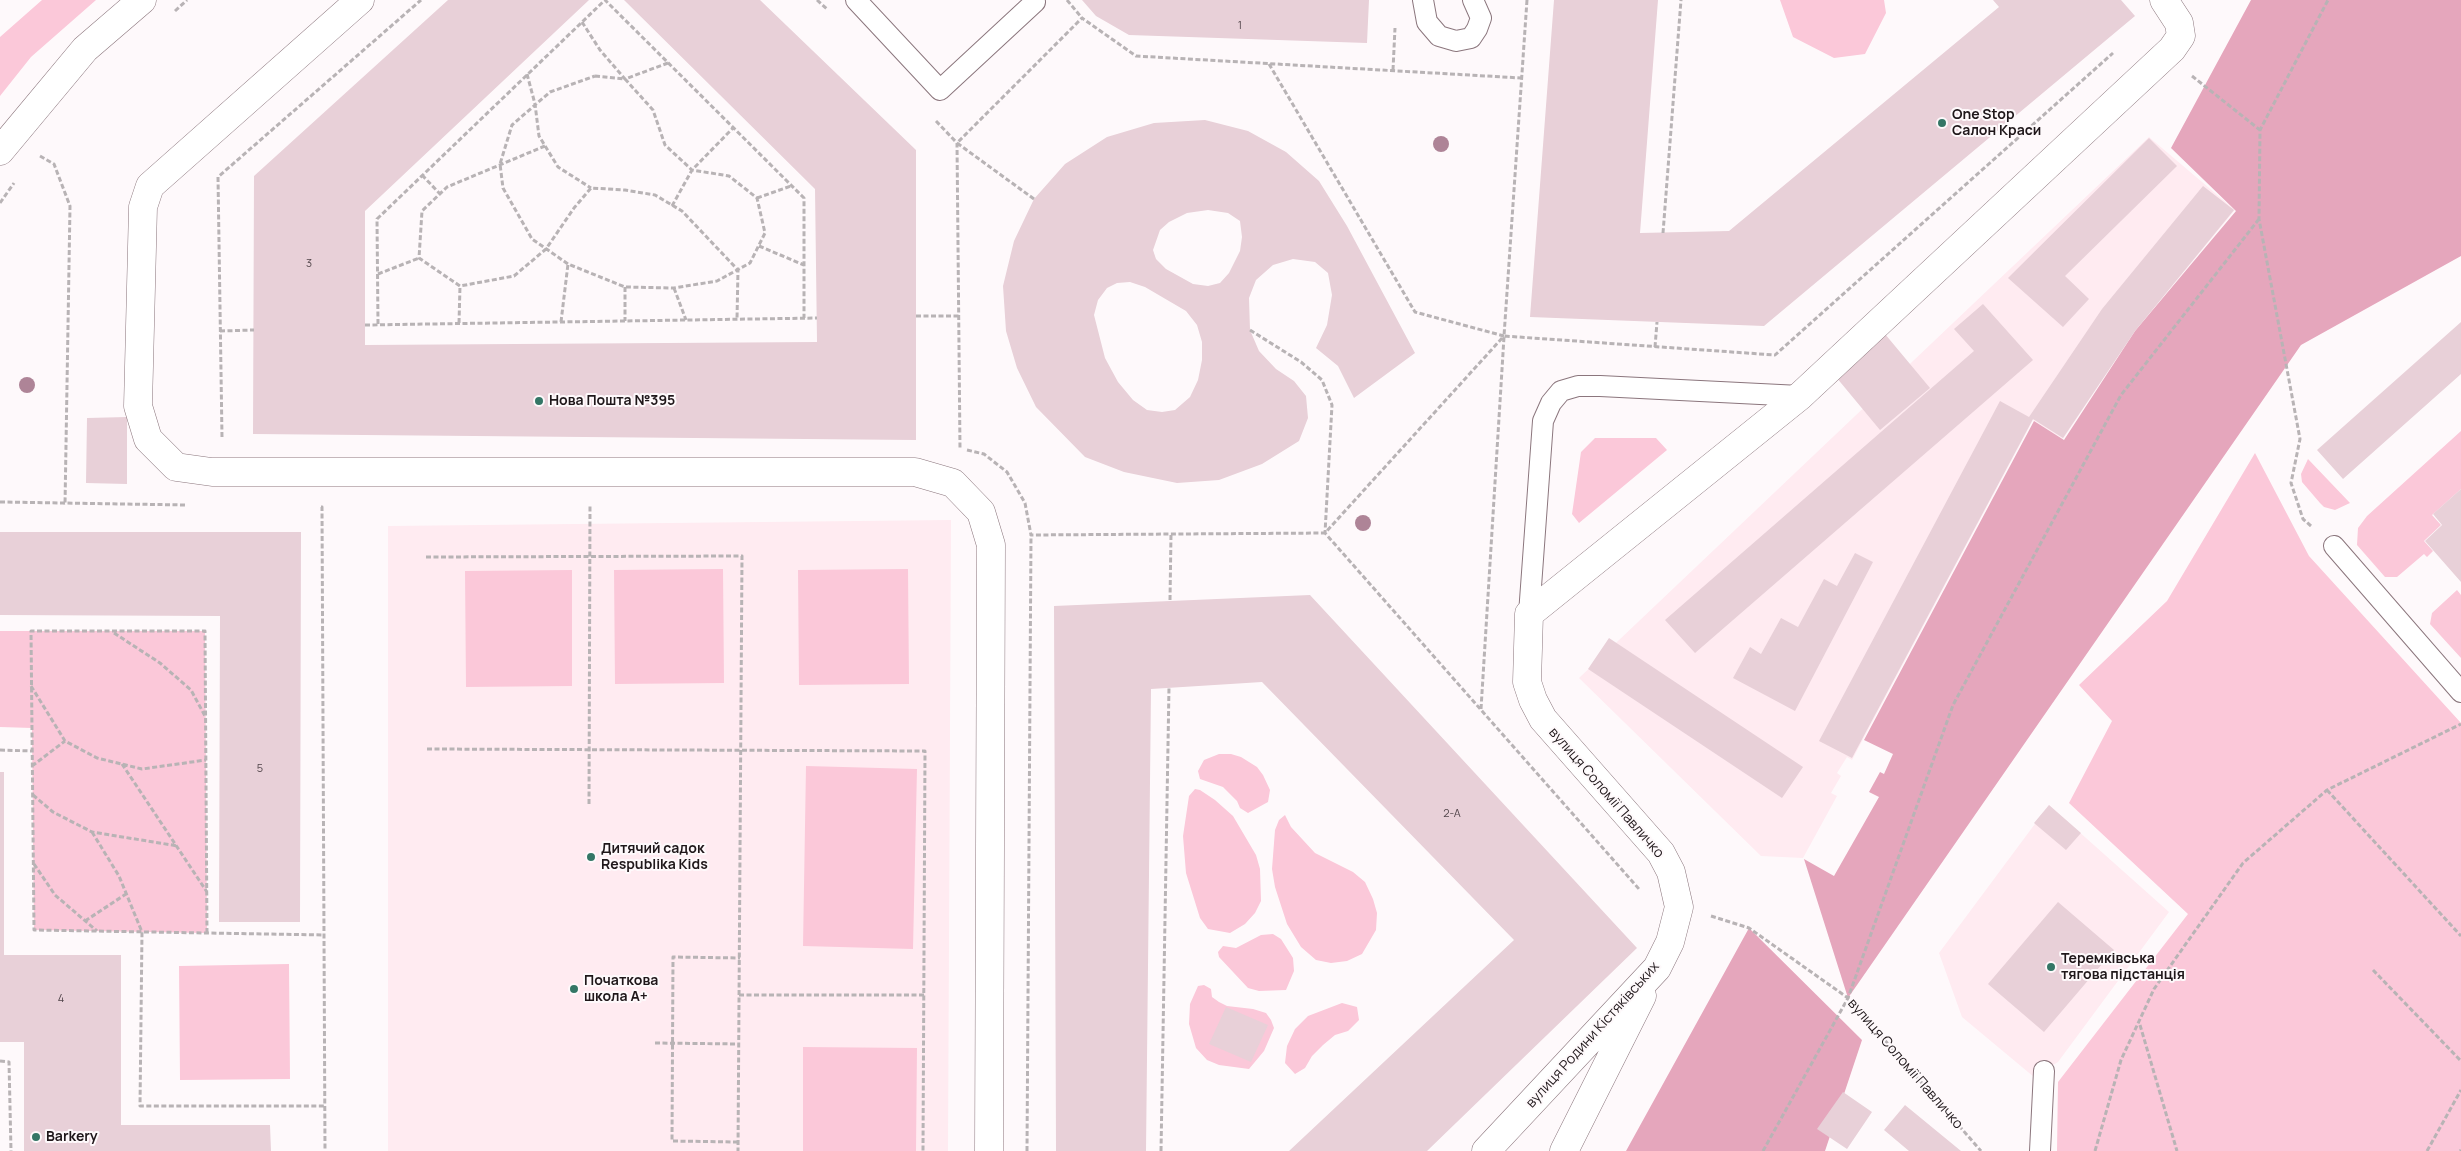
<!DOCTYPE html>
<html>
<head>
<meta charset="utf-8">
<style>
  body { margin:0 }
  canvas { display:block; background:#fef9fb }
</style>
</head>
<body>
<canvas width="2461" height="1151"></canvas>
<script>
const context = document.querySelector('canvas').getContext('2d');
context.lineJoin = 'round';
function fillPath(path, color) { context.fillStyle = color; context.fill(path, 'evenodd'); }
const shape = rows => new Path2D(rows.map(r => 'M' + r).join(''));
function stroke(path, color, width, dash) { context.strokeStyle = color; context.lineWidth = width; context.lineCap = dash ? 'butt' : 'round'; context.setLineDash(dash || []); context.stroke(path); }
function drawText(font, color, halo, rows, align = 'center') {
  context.font = font + ' Manrope,sans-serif'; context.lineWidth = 4; context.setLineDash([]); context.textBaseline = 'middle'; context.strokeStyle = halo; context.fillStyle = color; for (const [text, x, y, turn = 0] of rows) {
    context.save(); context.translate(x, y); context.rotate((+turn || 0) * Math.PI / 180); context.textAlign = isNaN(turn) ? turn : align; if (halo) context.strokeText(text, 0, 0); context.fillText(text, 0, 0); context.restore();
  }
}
const built = shape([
  [2149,137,2235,210,2135,331,2063,439,2033,420,1852,760,1847,757,1837,773,1841,776,1831,793,1837,796,1803,858,1761,856,1579,678],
  [951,520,948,1151,388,1151,388,526],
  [2049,805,2169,912,2058,1062,2034,1077,1962,1017,1939,953]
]);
const green = shape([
  [42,0,96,0,31,57,0,96,0,37],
  [1780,0,1884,0,1886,13,1865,54,1834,58,1793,37],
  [2461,431,2461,489,2432,515,2441,525,2424,541,2433,551,2427,557,2424,554,2397,577,2385,577,2357,545,2358,528,2367,516],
  [1595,438,1656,438,1667,450,1579,523,1572,514,1581,452],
  [2255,453,2309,556,2461,723,2461,1151,2057,1151,2058,1082,2188,914,2069,803,2112,721,2079,685,2167,601],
  [2308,459,2350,503,2335,510,2324,507,2320,503,2302,482,2301,474],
  [723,569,724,683,615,684,614,570],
  [908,569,909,684,799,685,798,570],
  [572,570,572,686,466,687,465,571],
  [2457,590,2461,595,2461,658,2430,624,2432,613],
  [0,631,205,631,207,933,34,930,32,728,0,727],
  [1219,754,1231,754,1241,757,1257,767,1263,775,1270,790,1268,802,1248,813,1240,808,1237,801,1223,787,1200,779,1198,771,1204,760],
  [806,766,917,769,913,949,803,946],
  [1195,789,1200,790,1215,800,1233,816,1256,855,1260,869,1261,901,1255,913,1245,924,1230,933,1208,929,1200,918,1186,873,1183,836,1189,796],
  [1285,815,1291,827,1315,853,1353,872,1365,882,1373,899,1377,913,1376,930,1362,954,1347,961,1331,963,1316,960,1301,947,1287,924,1275,887,1272,869,1275,830,1279,820],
  [1273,934,1281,939,1293,958,1294,971,1286,990,1259,991,1248,988,1219,957,1218,952,1223,946,1236,948,1261,935],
  [289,964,290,1079,180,1080,179,966],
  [1204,985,1211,989,1212,997,1219,1002,1227,1006,1253,1009,1266,1013,1271,1020,1274,1028,1264,1051,1249,1069,1219,1065,1207,1060,1196,1048,1189,1024,1190,1004,1198,986],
  [1342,1003,1357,1007,1359,1020,1348,1031,1335,1035,1323,1045,1312,1056,1305,1068,1295,1074,1285,1063,1287,1046,1295,1029,1308,1016],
  [803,1047,917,1048,916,1151,803,1151]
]);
const forest = shape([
  [2251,0,2461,0,2461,256,2301,345,1848,998,1804,859,1834,876,1879,797,1869,792,1880,772,1884,774,1893,754,1864,740,2034,421,2064,440,2135,331,2236,211,2171,148],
  [1749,928,1862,1040,1825,1151,1626,1151]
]);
const building = shape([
  [448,0,589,0,365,211,365,345,817,342,815,189,624,0,760,0,916,150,916,440,253,434,254,176],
  [1082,0,1369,0,1367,43,1129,35,1096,16],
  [1554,0,1658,0,1640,233,1729,231,1999,7,1993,0,2121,0,2135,16,1764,326,1530,317],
  [1205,120,1248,131,1286,152,1319,181,1347,226,1415,353,1354,398,1338,366,1316,348,1327,325,1332,295,1328,273,1315,262,1293,259,1273,265,1256,280,1249,298,1250,330,1259,351,1276,369,1294,381,1306,396,1308,418,1299,441,1262,464,1219,480,1177,483,1124,472,1085,457,1036,407,1017,368,1006,331,1003,286,1014,241,1034,199,1065,164,1107,137,1154,123],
  [1208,210,1228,213,1240,221,1242,237,1240,251,1229,273,1220,283,1208,286,1193,284,1166,269,1156,259,1153,250,1160,230,1169,222,1187,213],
  [1130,282,1145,287,1186,311,1197,325,1202,342,1202,360,1198,380,1190,397,1175,410,1162,412,1147,410,1133,400,1118,382,1105,358,1094,315,1098,300,1107,288,1117,283],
  [2149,138,2177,166,2065,276,2089,299,2063,327,2008,278],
  [2203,186,2234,210,2135,331,2063,438,2033,419,1852,758,1819,741,2000,401,2029,417,2102,309],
  [1983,304,2033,360,1695,653,1665,620,1974,351,1954,329],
  [2461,322,2461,374,2343,479,2317,450],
  [1885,334,1930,388,1880,430,1836,377],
  [127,417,127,484,86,483,87,418],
  [2461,489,2461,582,2425,541,2442,525,2433,514],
  [0,532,301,532,300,922,219,922,220,616,0,615],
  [1855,553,1873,562,1795,711,1733,678,1750,647,1761,654,1781,618,1798,627,1824,579,1837,586],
  [1310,595,1637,948,1427,1151,1289,1151,1514,940,1262,682,1151,689,1146,1151,1056,1151,1054,606],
  [1609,638,1803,767,1782,798,1588,669],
  [0,772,4,772,4,955,121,955,121,1125,270,1125,271,1151,24,1151,24,1042,0,1042],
  [2049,805,2081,833,2066,850,2034,823],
  [2058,902,2114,950,2044,1032,1988,984],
  [1226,1007,1268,1025,1251,1062,1209,1044],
  [1843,1092,1872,1112,1847,1149,1817,1129],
  [1905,1105,1961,1151,1909,1151,1884,1130]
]);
const path = shape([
  [817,0,827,9],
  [1067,0,1082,18],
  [1527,0,1504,336,1775,355,2113,53],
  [175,11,187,0],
  [582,22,600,50,625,79,668,63],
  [1269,64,1415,312,1504,336],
  [1393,70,1395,28],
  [527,74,535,104,539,136,558,167,591,188],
  [595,76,625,79,653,110,665,145,692,170,729,176,757,198,765,233,750,263,717,281,674,288,625,287,568,264,532,239,503,188,500,164,512,125,550,92,595,76],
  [2192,76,2260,130],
  [936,121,957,143,960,449],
  [545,146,447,187,422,211,419,258,460,286,514,276,546,249,574,208,591,188,625,190,655,195,682,211,738,270,737,319],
  [40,156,54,164,70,206,65,505],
  [422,175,440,194],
  [757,198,791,186],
  [1034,199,957,143,1082,18,1136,56,1521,78],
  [0,203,14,183],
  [672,206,692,170,733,128],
  [1663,233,1681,0],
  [759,246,804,265],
  [378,274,419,258],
  [625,287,625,321],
  [674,288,686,320],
  [916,316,960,316],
  [561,322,568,264],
  [459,323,460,286],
  [378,324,377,219,605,0,804,198,804,318],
  [365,325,817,318],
  [1250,330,1301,362,1322,380,1332,405,1325,533,1639,889],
  [220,331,254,330],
  [1655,347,1657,322],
  [222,437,218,177,421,0],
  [967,450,984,454,1007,472,1025,503,1031,535,1325,533,1504,336],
  [0,502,187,505],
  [321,507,322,507,325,1151],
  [2311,526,2303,519,2291,483,2300,439,2259,219,2260,130,2328,0],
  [426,557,742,556,738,1151],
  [1170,600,1171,534],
  [114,633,160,663,191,690,205,716],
  [31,686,65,741,97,758,142,769,206,760],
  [1481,709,1504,337],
  [427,749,925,751,923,1151],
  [0,750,32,751],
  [122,764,207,892],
  [32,766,65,741],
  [2327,790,2461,936],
  [33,795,53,812,92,832,178,846],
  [589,804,590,505],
  [92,832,119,876,142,932,140,1106,325,1106],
  [34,864,55,895,97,931],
  [1711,916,1749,928,1848,998,1981,1151],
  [85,921,126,894],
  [207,933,205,631,31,631,34,930,324,935],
  [2373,970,2461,1061],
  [739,995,924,995],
  [2140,1025,2177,1151],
  [655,1043,739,1044],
  [0,1061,9,1062,11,1151],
  [738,1142,672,1141,673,957,740,958],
  [1027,1151,1031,535],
  [1161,1151,1169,687],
  [1763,1151,1848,998,1953,705,2121,395,2259,219],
  [2095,1151,2121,1060,2154,989,2243,863,2327,790,2461,724],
  [2427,1151,2461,1090],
  [2460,1151,2461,1150]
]);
const service = shape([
  [856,0,940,90,1035,2,1033,0],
  [1423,0,1427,22,1439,36,1456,41,1471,38,1477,29,1481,18,1473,0],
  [2334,546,2461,692],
  [1529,614,1543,421,1551,403,1561,391,1578,386,1600,386,1800,396],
  [2040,1151,2044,1071]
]);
const minor = shape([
  [360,0,150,186,143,207,138,406,148,439,176,467,212,472,915,472,953,483,981,512,991,545,989,1151],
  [0,151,85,49,142,0],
  [1486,1151,1657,968,1670,942,1679,907,1671,872,1661,853,1543,719,1533,700,1527,682,1529,614,1800,396,2172,49,2181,36,2179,23,2164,0],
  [1564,1151,1642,996]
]);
const trees = [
  [1441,144],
  [27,385],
  [1363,523]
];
const markers = [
  [1942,123,5,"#347666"],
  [539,401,5,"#347666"],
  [591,857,5,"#347666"],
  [2051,967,5,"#347666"],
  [574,989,5,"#347666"],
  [36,1137,5,"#347666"]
];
const numberNames = [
  ["1",1240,26],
  ["3",309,264],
  ["5",260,769],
  ["2-А",1452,814],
  ["4",61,999]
];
const poiNames = [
  ["One Stop",1952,115],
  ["Салон Краси",1952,131],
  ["Нова Пошта №395",549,401],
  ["Дитячий садок",601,849],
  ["Respublika Kids",601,865],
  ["Теремківська",2061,959],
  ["тягова підстанція",2061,975],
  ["Початкова",584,981],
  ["школа А+",584,997],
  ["Barkery",46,1137]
];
const streetNames = [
  ["вулиця Соломії Павличко",1606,793,49],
  ["вулиця Родини Кістяківських",1593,1035,-48],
  ["вулиця Соломії Павличко",1905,1064,49]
];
fillPath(built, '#ffebf1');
fillPath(green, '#fbc8d9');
fillPath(forest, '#e5a6bc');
fillPath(building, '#e8d0d8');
stroke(service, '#8b767d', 22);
stroke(minor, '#8b767d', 29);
stroke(path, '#b8b3b5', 3, [5, 2.5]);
stroke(service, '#fff', 20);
stroke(minor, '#fff', 28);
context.fillStyle = '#ae8497';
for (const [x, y] of trees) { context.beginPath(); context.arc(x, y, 8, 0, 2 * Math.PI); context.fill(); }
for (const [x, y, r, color] of markers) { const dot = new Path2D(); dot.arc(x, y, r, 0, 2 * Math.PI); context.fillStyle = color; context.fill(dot); stroke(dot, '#fef9fb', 2); }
drawText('11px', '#51454a', null, numberNames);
drawText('bold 14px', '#1f171a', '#fef9fb', poiNames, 'left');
drawText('14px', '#1f171a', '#fef9fb', streetNames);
</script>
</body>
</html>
